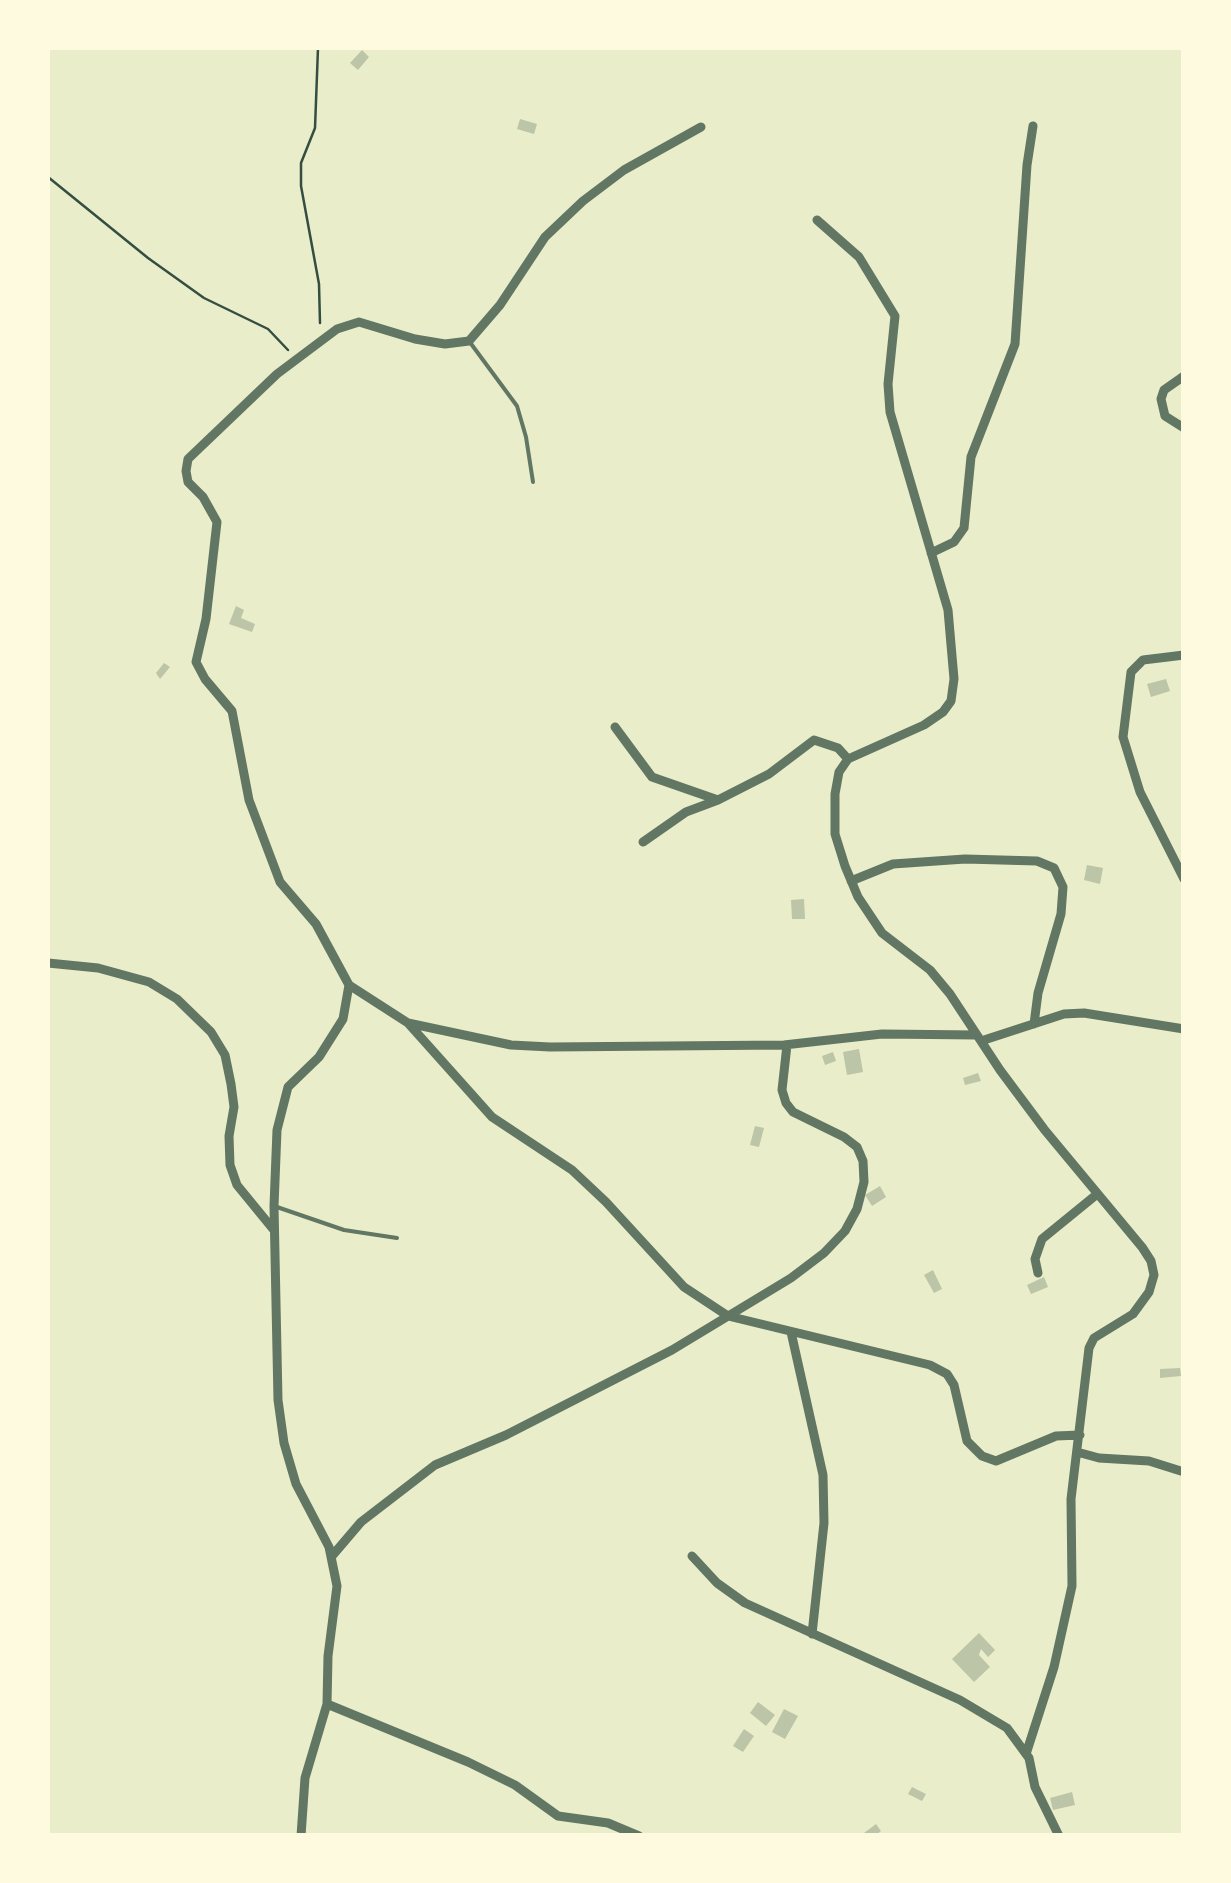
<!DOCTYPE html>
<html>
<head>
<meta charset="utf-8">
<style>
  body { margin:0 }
  #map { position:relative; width:1231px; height:1883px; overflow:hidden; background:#e9edc9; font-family:"Titillium Web",sans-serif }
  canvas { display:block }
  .frame { position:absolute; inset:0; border:50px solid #fefae0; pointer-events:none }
</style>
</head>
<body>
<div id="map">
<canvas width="1231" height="1883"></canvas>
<div class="frame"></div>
</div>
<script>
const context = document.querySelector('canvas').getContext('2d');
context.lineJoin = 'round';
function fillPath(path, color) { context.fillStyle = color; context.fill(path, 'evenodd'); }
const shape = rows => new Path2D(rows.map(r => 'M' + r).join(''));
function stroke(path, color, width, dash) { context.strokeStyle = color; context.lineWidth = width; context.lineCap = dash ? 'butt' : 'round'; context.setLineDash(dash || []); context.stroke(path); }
const building = shape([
  [362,50,369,57,358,70,350,63],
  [520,119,537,124,534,134,517,129],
  [236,606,244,610,241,618,255,624,252,632,229,624],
  [164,663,170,667,160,679,156,673],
  [1166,679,1170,691,1151,697,1147,684],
  [1087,865,1103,868,1100,884,1084,880],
  [804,899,805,919,792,919,791,900],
  [859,1049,863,1072,847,1075,843,1052],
  [833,1052,836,1061,825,1065,822,1056],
  [978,1073,981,1081,965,1085,963,1078],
  [755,1126,764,1128,759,1147,750,1145],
  [880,1186,886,1197,872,1206,865,1195],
  [933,1270,942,1289,934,1293,924,1275],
  [1044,1277,1048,1287,1031,1294,1027,1285],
  [1180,1368,1181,1376,1160,1378,1160,1369],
  [979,1633,995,1650,988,1657,981,1649,979,1655,990,1667,974,1682,952,1659],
  [758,1702,775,1715,766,1726,750,1713],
  [784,1709,798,1716,785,1739,772,1732],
  [744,1729,754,1736,743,1752,733,1746],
  [912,1787,926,1794,922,1801,908,1794],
  [1072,1792,1075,1805,1053,1810,1050,1798],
  [876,1824,881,1831,875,1836,860,1836]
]);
const path = shape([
  [318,48,315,128,301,163,301,186,319,284,320,323],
  [48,177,148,258,204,298,268,329,288,350]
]);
const service = shape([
  [469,341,517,406,526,437,533,482],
  [274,1206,344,1230,397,1238]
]);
const minor = shape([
  [817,220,859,257,895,316,888,384,890,412,948,610,954,679,951,701,943,712,924,725,848,759,839,772,835,794,835,834,845,866,858,897,882,933,930,970,950,994,1000,1070,1044,1129,1142,1247,1151,1261,1154,1275,1149,1292,1133,1314,1094,1338,1089,1348,1071,1499,1072,1586,1054,1667,1026,1754],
  [1184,376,1164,390,1161,399,1165,416,1184,428],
  [931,553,954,542,964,528,971,457,1015,344,1027,165,1033,126],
  [1184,655,1143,660,1131,672,1123,737,1140,792,1184,879],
  [615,727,652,777,718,800],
  [643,842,686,812,718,800,769,774,814,740,838,748,848,759],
  [851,881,893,864,965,859,1037,861,1054,868,1063,887,1061,914,1038,993,1034,1024],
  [48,963,98,968,149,982,177,999,211,1032,225,1055,231,1084,234,1107,229,1136,230,1165,237,1185,273,1229],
  [349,985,408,1023,511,1045,550,1047,784,1045,882,1034,977,1035],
  [408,1023,492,1117,572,1170,606,1202,684,1287,728,1316,930,1365,947,1374,954,1385,967,1441,982,1456,996,1461,1056,1436,1080,1435],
  [981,1041,1064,1014,1084,1013,1184,1029],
  [1038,1273,1035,1259,1042,1239,1096,1195],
  [791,1332,823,1475,824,1523,812,1634],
  [1077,1452,1099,1458,1149,1461,1184,1472],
  [332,1556,361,1522,435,1465,506,1435,672,1350,791,1278,824,1253,845,1231,857,1209,864,1182,863,1161,857,1147,844,1137,793,1112,786,1103,782,1090,787,1045],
  [692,1556,717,1583,745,1603,960,1700,1007,1728,1029,1758,1035,1787,1059,1836],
  [327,1704,468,1762,515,1785,558,1816,608,1823,639,1836],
  [301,1836,305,1778,327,1704,328,1656,337,1586,329,1547,296,1484,284,1443,278,1400,274,1206,277,1130,288,1087,319,1057,343,1019,349,985,316,924,280,882,249,800,232,711,205,679,196,662,206,619,217,522,203,497,188,482,186,471,188,459,277,374,337,329,359,322,415,339,445,344,469,341,500,305,545,237,583,201,624,170,701,127]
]);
fillPath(building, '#bcc5a7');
stroke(path, '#344e41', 2.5);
stroke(service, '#617663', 4);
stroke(minor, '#617663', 9);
</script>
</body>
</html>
